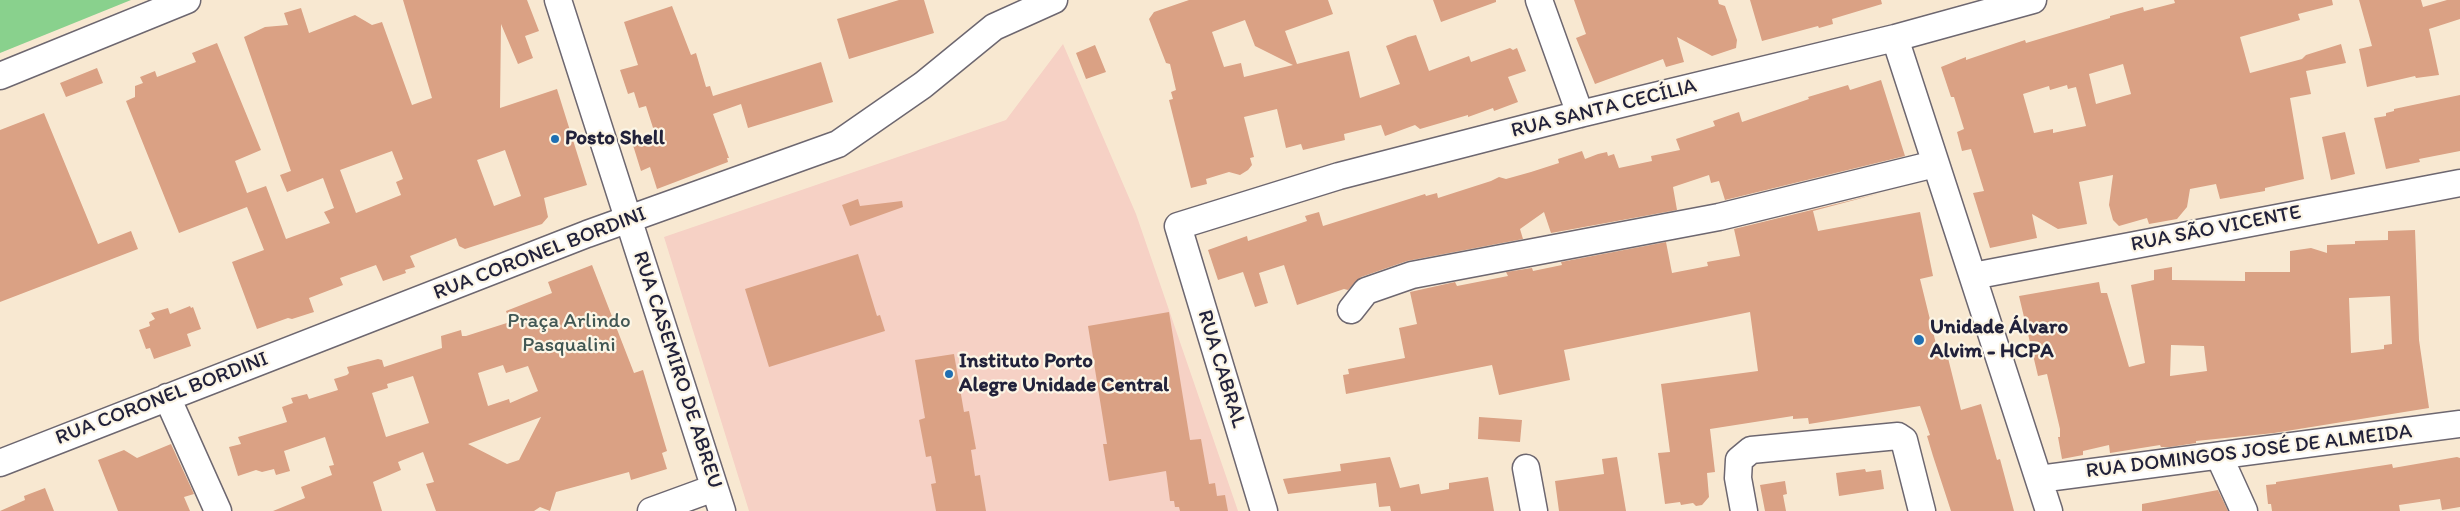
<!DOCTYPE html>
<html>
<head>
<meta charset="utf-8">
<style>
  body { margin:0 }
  canvas { display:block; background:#f8e8d1 }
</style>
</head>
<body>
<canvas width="2460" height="511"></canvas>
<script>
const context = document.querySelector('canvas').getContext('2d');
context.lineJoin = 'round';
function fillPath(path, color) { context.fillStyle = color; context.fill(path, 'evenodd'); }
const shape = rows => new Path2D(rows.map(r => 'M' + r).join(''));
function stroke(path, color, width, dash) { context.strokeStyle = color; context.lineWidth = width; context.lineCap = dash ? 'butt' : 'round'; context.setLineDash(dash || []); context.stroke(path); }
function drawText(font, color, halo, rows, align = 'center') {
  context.font = font + ' Itim,sans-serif'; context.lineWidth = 4.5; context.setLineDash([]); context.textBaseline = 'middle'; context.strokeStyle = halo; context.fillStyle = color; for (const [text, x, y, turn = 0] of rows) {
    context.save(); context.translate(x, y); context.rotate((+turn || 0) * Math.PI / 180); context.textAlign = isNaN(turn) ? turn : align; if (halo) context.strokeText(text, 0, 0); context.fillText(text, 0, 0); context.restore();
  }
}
const built = shape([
  [1063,44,1136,214,1238,511,749,511,664,237,1006,120]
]);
const green = shape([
  [0,0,131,0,0,53]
]);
const building = shape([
  [403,0,527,0,539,31,525,36,533,58,518,64,501,24,500,108,557,89,587,185,544,198,548,217,542,224,465,249,459,246,456,238,410,256,415,267,405,270,406,273,383,281,376,265,340,278,343,285,309,298,314,312,292,319,288,318,257,329,232,262,264,250,247,207,179,233,126,101,135,97,135,86,143,83,140,77,155,71,157,77,196,62,192,53,217,43,261,150,235,161,247,193,266,186,286,239,330,223,324,212,334,208,323,178,287,192,280,175,291,171,244,37,265,27,288,25,284,13,301,8,309,33,355,15,372,25,382,22,412,105,432,98],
  [505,150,521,196,494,206,477,160],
  [392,151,403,179,396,182,401,195,356,213,340,170],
  [899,0,924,0,934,33,849,59,837,19],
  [1189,0,1328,0,1333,14,1285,31,1297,64,1349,51,1360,98,1400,84,1386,46,1408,37,1416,35,1429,71,1469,56,1471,62,1510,48,1513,50,1517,48,1526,71,1508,77,1518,102,1494,111,1493,108,1468,117,1468,115,1420,129,1415,125,1385,136,1381,125,1344,134,1345,140,1303,150,1301,144,1286,148,1277,109,1244,117,1254,157,1250,158,1252,165,1248,170,1240,175,1229,172,1206,179,1207,184,1191,188,1169,100,1173,99,1171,92,1176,90,1170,64,1166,63,1149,19,1154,12],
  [1245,20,1255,46,1293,65,1244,77,1241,63,1224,67,1212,32],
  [1433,0,1496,0,1496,2,1441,22],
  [1574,0,1718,0,1719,4,1725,6,1737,40,1736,48,1712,56,1677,37,1684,62,1666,67,1663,59,1595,84,1576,38,1586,34],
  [1750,0,1881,0,1882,4,1832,19,1833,24,1819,28,1818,26,1762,41],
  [2174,0,2332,0,2333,5,2298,14,2300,20,2240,37,2250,73,2302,59,2306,55,2341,44,2346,63,2306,71,2311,94,2290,98,2304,179,2265,188,2265,191,2220,199,2216,184,2190,189,2187,207,2177,219,2149,224,2147,218,2119,226,2113,220,2109,205,2113,175,2079,182,2087,224,2058,229,2032,214,2037,238,1990,248,1973,193,1984,191,1971,149,1962,151,1957,132,1964,129,1954,97,1951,97,1941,67,1966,57,1966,60,2025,40,2026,43,2110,18,2110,16,2143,7,2144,11,2175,3],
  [2123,64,2131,94,2096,104,2089,74],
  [2067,85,2068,89,2076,87,2086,126,2053,133,2053,129,2034,133,2023,94,2049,86,2050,90],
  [2359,0,2421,0,2423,7,2447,0,2460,0,2460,19,2429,29,2439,75,2416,78,2415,76,2367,87,2359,49,2372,46],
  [672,6,691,55,696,53,706,87,710,86,713,96,821,62,833,102,748,128,741,104,713,114,729,158,727,158,728,162,657,189,650,167,641,171,632,142,655,134,646,106,639,108,634,92,628,94,620,70,638,65,624,22],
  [1095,45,1106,72,1086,79,1076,53],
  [97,68,103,83,66,97,60,83],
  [1881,80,1905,156,1725,200,1719,181,1711,183,1709,175,1673,187,1677,210,1551,233,1544,212,1520,229,1523,239,1407,261,1361,277,1348,290,1344,289,1297,305,1284,265,1259,273,1268,303,1255,307,1243,272,1218,280,1208,250,1247,236,1248,241,1307,221,1305,216,1319,212,1323,226,1425,194,1426,196,1437,193,1438,198,1491,181,1499,177,1506,179,1531,172,1559,163,1558,159,1582,151,1585,159,1598,154,1607,152,1608,156,1614,154,1619,168,1652,161,1651,156,1680,150,1676,139,1715,126,1713,121,1739,112,1742,122,1809,99,1808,97,1848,85,1850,90],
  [2460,95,2460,151,2419,159,2420,162,2386,169,2374,118,2386,116,2386,113,2394,111,2394,109],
  [44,113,98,244,131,231,138,249,0,302,0,130],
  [2345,132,2355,174,2331,180,2322,137],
  [1881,193,1813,211,1818,231,1920,212,1933,276,1920,279,1938,352,1946,350,1961,410,1981,404,1997,460,2000,459,2014,511,1951,511,1933,456,1927,436,1930,435,1920,406,1809,424,1808,418,1793,419,1793,416,1710,429,1715,472,1707,473,1709,497,1702,505,1696,506,1693,503,1681,505,1680,502,1665,504,1658,453,1670,452,1661,384,1758,371,1750,312,1564,350,1570,380,1499,395,1492,365,1346,394,1343,375,1349,374,1348,369,1405,358,1399,328,1417,324,1410,292,1455,282,1457,286,1508,276,1506,272,1532,268,1533,271,1562,265,1561,262,1666,242,1672,273,1708,266,1707,262,1740,256,1734,229],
  [858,199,860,206,902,201,903,207,850,226,842,205],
  [2415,230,2419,340,2429,408,2274,433,2196,441,2196,443,2170,447,2161,447,2160,445,2110,453,2109,445,2083,451,2083,455,2062,459,2058,437,2060,437,2060,429,2047,374,2038,376,2019,296,2099,282,2101,293,2107,293,2129,367,2145,363,2131,285,2154,280,2154,270,2172,267,2172,280,2245,281,2245,272,2290,272,2290,251,2311,248,2327,253,2327,245,2355,244,2355,241,2388,240,2388,231],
  [2390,296,2392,344,2384,345,2384,349,2351,353,2349,298],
  [2171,345,2204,346,2207,371,2170,376],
  [858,254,877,316,880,315,885,331,769,367,745,289],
  [592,265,634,373,643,370,667,451,662,453,667,469,631,480,629,472,556,492,550,511,540,507,534,511,436,511,426,484,434,482,423,452,398,462,401,470,373,482,382,511,273,511,305,498,301,487,332,475,329,466,334,465,325,437,284,451,290,471,276,475,274,469,262,472,256,470,238,476,229,447,241,444,238,437,287,422,282,407,293,403,291,398,307,394,309,399,338,390,334,379,347,375,349,373,347,367,378,359,382,360,384,367,442,348,441,336,461,330,462,336,466,336,510,322,506,311,552,293,548,282],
  [503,365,506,373,528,366,538,391,510,403,509,399,488,406,478,373],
  [413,376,429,423,386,437,372,393,388,388,387,384],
  [541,417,519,460,507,464,468,444],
  [190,306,191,308,193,307,201,329,187,334,191,346,154,359,150,348,146,349,139,330,150,326,149,322,155,319,151,313,168,308,170,314],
  [1169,312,1190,440,1201,439,1209,484,1215,483,1217,496,1225,495,1228,511,1180,511,1179,507,1175,507,1174,501,1170,501,1166,471,1109,481,1103,444,1107,444,1088,326],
  [954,354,964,412,969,411,976,449,971,450,975,476,980,475,986,511,936,511,931,484,936,483,931,456,926,457,919,420,925,418,915,360],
  [1479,417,1522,420,1520,442,1478,439],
  [171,444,194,494,184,497,190,511,118,511,98,460,124,450,137,458],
  [1390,457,1400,488,1419,484,1421,494,1449,489,1449,483,1488,477,1494,511,1391,511,1390,506,1379,507,1376,483,1288,494,1283,479,1341,471,1340,464],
  [1617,457,1626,511,1559,511,1555,481,1604,474,1602,459],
  [2457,457,2460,458,2460,507,2442,510,2440,499,2399,505,2400,511,2272,511,2271,504,2268,504,2266,485,2276,484,2276,482,2392,464,2393,468],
  [1865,469,1866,472,1881,470,1884,489,1839,496,1836,473],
  [1785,481,1787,494,1783,495,1786,511,1765,511,1760,485],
  [45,488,54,511,0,511,25,500,24,496],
  [2218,490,2228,511,2142,511,2142,504]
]);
const minor = shape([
  [558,0,722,511],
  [1539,0,1580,114],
  [1895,38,2049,511],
  [0,76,187,0],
  [1973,276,2460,183],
  [1351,310,1366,291,1412,275,1719,217,1935,164],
  [167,397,218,511],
  [2219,456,2244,511],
  [0,463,587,234,838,144,923,85,994,27,1054,0],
  [1526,468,1534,511],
  [2039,479,2460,424],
  [651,511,714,488],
  [1264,511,1178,226,1339,176,1580,114,1895,38,2033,0],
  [1744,511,1738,478,1739,460,1751,450,1898,436,1904,440,1922,511]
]);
const markers = [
  [555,139,5,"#1f6fb2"],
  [1919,340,6,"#1f6fb2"],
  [949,374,5,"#1f6fb2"]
];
const streetNames = [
  ["RUA SANTA CECÍLIA",1604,109,-14],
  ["RUA SÃO VICENTE",2216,229,-11],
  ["RUA CORONEL BORDINI",540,254,-21],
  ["RUA CABRAL",1221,369,73],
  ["RUA CASEMIRO DE ABREU",677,370,72],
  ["RUA CORONEL BORDINI",162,399,-21],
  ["RUA DOMINGOS JOSÉ DE ALMEIDA",2249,452,-7]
];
const poiNames = [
  ["Posto Shell",565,139],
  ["Unidade Álvaro",1930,328],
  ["Alvim - HCPA",1930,352],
  ["Instituto Porto",959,362],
  ["Alegre Unidade Central",959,386]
];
const parkNames = [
  ["Praça Arlindo",569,322],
  ["Pasqualini",569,346]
];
fillPath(built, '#f6d1c5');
fillPath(green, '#89d18d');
fillPath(building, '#daa184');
stroke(minor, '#6d6770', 29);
stroke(minor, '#fff', 26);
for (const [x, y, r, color] of markers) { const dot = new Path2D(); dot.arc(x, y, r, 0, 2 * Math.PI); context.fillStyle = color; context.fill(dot); stroke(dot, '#fcf5e5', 2); }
drawText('21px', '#22223b', '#fcf5e5', streetNames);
drawText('bold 21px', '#22223b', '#fcf5e5', poiNames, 'left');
drawText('21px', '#415754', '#fcf5e5', parkNames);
</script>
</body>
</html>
